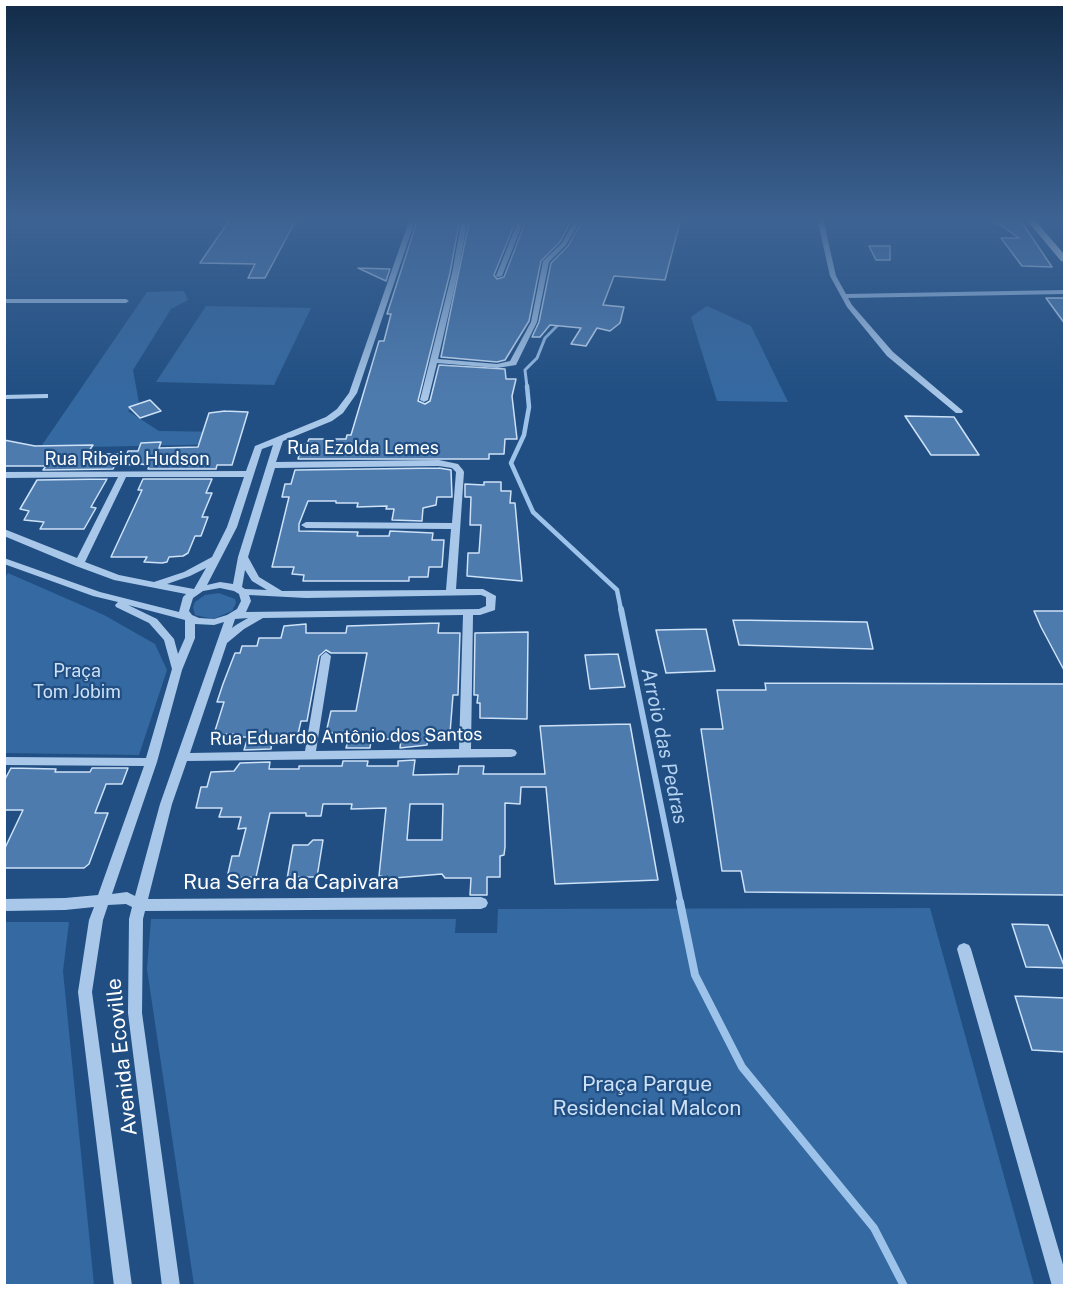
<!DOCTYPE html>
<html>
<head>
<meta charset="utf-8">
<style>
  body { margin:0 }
  #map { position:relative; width:1069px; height:1290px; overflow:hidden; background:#214f83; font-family:"Public Sans",sans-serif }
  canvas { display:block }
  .frame { position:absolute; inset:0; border:6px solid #fff; pointer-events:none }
</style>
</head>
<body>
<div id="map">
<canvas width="1069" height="1290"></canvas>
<div class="frame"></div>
</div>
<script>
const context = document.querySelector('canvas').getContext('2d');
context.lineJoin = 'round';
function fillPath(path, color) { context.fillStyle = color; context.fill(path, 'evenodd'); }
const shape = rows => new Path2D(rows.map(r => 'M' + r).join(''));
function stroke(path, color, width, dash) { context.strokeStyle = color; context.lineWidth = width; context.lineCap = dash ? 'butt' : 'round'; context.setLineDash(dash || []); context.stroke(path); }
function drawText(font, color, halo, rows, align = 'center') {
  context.font = font + ' "Public Sans",sans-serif'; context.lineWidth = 4.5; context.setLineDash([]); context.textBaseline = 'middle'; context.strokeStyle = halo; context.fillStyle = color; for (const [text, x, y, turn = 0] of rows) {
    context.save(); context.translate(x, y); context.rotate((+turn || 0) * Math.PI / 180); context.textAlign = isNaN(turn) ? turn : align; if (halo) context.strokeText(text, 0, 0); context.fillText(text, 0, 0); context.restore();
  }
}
const green = shape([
  [184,291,188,300,171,309,133,370,139,403,128,411,159,431,235,432,231,444,40,448,147,292],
  [206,306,311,308,274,385,156,382],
  [707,306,751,326,788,402,717,401,691,317],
  [8,573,104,615,155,644,167,670,139,755,5,753,4,578],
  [219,593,235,599,236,603,232,611,213,619,195,615,193,607,195,602,205,595],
  [930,908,1034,1285,194,1285,147,969,151,919,456,919,455,933,497,933,498,909],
  [5,922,69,922,63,971,94,1285,5,1285]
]);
const streamFar3 = shape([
  [527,387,525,370,537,358,545,338,561,322]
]);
const streamFar2 = shape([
  [527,386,529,407,524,435,511,463,533,512,617,590,621,610]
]);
const streamFar1 = shape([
  [621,609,681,904]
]);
const stream = shape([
  [680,902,695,975,742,1067,874,1228,904,1286]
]);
const building = shape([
  [231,218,297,218,265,278,248,278,255,264,200,263,231,218],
  [418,218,460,218,450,273,418,401,425,404,430,401,439,365,505,369,506,379,516,379,512,396,517,439,505,439,504,454,489,454,489,459,298,459,302,444,307,444,309,439,346,439,347,435,351,435,379,341,384,341,391,314,387,314,418,218],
  [470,218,517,218,494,275,497,279,504,277,527,218,573,218,560,242,541,261,529,321,505,360,497,362,441,357,470,218],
  [584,218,681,218,665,280,614,276,603,305,624,307,620,323,610,331,597,328,586,346,571,344,581,328,550,325,540,337,532,337,539,322,551,263,568,246,584,218],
  [990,218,1019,218,1052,267,1022,266,1001,238,1019,238,990,218],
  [869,246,890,246,890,260,876,260,869,246],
  [358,268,390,269,386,281,358,268],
  [1046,298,1065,298,1065,324,1046,298],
  [150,400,161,411,140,418,129,407,150,400],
  [225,411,248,412,232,465,217,465,216,469,148,469,149,466,142,464,122,465,128,451,138,451,141,443,161,442,159,448,198,447,209,413,225,411],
  [905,416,954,417,979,455,931,455,905,416],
  [4,440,35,446,93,445,89,451,99,451,97,454,121,454,113,469,43,470,46,466,4,466,4,440],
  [439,468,451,470,452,497,437,497,436,505,423,508,422,521,392,520,394,509,386,509,387,506,357,507,358,503,336,503,336,501,308,501,299,524,299,531,358,532,357,536,389,536,390,531,433,533,432,540,444,540,442,567,429,567,428,577,409,577,409,581,303,581,304,575,292,574,294,567,272,567,289,497,282,497,285,484,291,484,295,470,439,468],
  [107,479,91,507,96,508,84,529,40,529,44,522,24,520,29,511,20,509,37,480,107,479],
  [143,479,212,479,206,493,212,493,202,517,208,517,201,536,195,536,188,553,183,556,169,557,167,562,162,563,144,562,147,557,111,557,142,490,138,490,143,479],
  [484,482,501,482,501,491,511,491,510,503,515,503,522,581,467,576,468,553,479,553,481,525,470,525,471,497,465,497,465,484,484,485,484,482],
  [1034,611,1065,611,1065,672,1041,627,1034,611],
  [733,620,867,622,873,649,739,645,733,620],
  [439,623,438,633,460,633,458,695,453,695,450,733,428,733,427,745,400,748,401,739,371,739,370,748,346,748,348,741,334,741,336,733,326,733,331,711,356,711,367,653,331,653,326,650,319,656,307,721,301,721,298,734,278,734,277,741,272,741,271,749,244,750,248,737,233,737,234,734,214,734,224,702,217,702,223,684,235,653,240,653,242,646,257,646,259,638,281,638,284,626,306,624,306,633,346,633,347,626,439,623],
  [706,629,715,671,666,673,656,630,706,629],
  [528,632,527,719,480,718,480,703,477,703,478,695,474,695,475,633,528,632],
  [618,654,625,687,590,689,585,655,618,654],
  [765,683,1065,684,1065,895,745,892,741,871,722,871,701,729,723,729,717,690,766,690,765,683],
  [630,724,658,880,555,884,546,787,521,787,520,804,505,803,505,847,504,855,500,856,500,877,487,877,487,895,470,895,471,878,445,878,442,874,382,879,382,876,379,876,386,808,351,809,352,804,323,804,321,816,306,816,306,813,270,813,256,877,227,878,232,856,239,856,246,828,238,829,241,817,219,817,222,808,196,808,201,787,207,787,211,772,234,771,240,763,270,762,269,769,299,769,299,766,342,766,343,761,368,761,367,766,398,766,398,761,415,760,413,775,458,774,459,766,484,766,483,774,545,774,540,726,630,724],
  [410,804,443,804,442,840,407,840,410,804],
  [11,768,56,769,55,772,90,772,92,768,128,768,122,784,106,784,105,787,95,813,108,813,89,864,84,868,4,868,4,850,23,810,4,810,4,781,11,768],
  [313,840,323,840,317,877,297,877,286,885,293,845,308,845,313,840],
  [1012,924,1048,925,1065,968,1026,967,1012,924],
  [1015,996,1065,998,1065,1052,1032,1050,1015,996]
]);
const minor = shape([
  [410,218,416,218,357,393,343,413,332,421,283,441,276,462,439,460,458,464,463,470,464,472,456,589,483,589,496,596,495,610,480,615,473,615,471,749,511,749,515,750,517,753,515,756,511,757,187,761,172,804,148,899,481,897,486,899,488,903,486,907,481,909,145,911,143,919,142,1013,180,1286,162,1286,128,1013,129,919,132,907,126,904,108,905,103,920,92,992,132,1286,114,1286,78,992,89,920,94,907,65,910,4,911,4,899,65,898,98,895,144,766,4,765,4,757,146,758,172,669,164,640,149,623,116,607,115,605,118,602,93,596,4,564,4,558,100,592,179,612,183,597,186,594,114,580,76,566,4,536,4,529,77,558,118,477,4,478,4,472,246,471,255,446,326,417,337,409,349,393,410,218],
  [273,445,238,557,233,584,220,582,207,585,237,527,262,449,273,445],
  [439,466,452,468,456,472,452,523,306,522,301,525,306,528,451,529,446,590,282,591,259,577,248,557,275,468,439,466],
  [126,477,244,477,227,527,212,557,184,572,154,582,119,575,85,562,126,477],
  [206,568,194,589,167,584,190,576,206,568],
  [245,570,252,581,267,590,245,589,242,587,245,570],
  [220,588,234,591,239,594,241,601,237,609,227,615,214,619,199,618,192,615,189,611,193,598,203,591,220,588],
  [249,595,306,598,481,595,486,597,486,606,479,609,246,612,251,601,249,595],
  [128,605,185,620,185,638,178,654,174,639,157,619,128,605],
  [463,615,459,749,316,751,331,656,326,652,321,656,305,751,190,753,227,643,244,629,263,618,463,615],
  [248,618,236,625,232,628,235,619,248,618],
  [224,622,160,804,135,896,127,892,112,894,157,762,182,670,195,638,195,624,214,625,224,622],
  [462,218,468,218,458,273,438,359,497,364,510,361,531,322,543,261,562,243,576,218,582,218,566,245,549,262,537,322,516,365,497,368,437,363,428,400,424,402,420,400,452,273,462,218],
  [519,218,525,218,502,276,497,277,496,276,519,218],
  [817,218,823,218,836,276,846,294,1064,290,1064,294,848,298,852,305,893,352,963,411,962,413,956,413,887,356,847,307,830,276,817,218],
  [4,299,126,299,129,301,126,303,4,303,4,299],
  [45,394,48,394,48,398,4,399,4,395,45,394],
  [964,943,969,945,971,949,1064,1268,1064,1286,1052,1286,957,949,959,945,964,943]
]);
const major = shape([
  [1025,218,1033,218,1064,254,1064,262,1061,261,1025,218]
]);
const streetNames = [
  ["Rua Ezolda Lemes",363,448],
  ["Rua Ribeiro Hudson",127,459],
  ["Rua Eduardo Antônio dos Santos",346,737,-1]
];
const parkNames = [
  ["Praça",77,671],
  ["Tom Jobim",77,692]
];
const waterNames = [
  ["Arroio das Pedras",664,746,78]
];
const nearStreetnames = [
  ["Rua Serra da Capivara",291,883],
  ["Avenida Ecoville",122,1057,-96]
];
const nearParknames = [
  ["Praça Parque",647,1085],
  ["Residencial Malcon",647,1109]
];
fillPath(green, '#3569a1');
stroke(streamFar3, '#9dc3ea', 3);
stroke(streamFar2, '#9dc3ea', 4.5);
stroke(streamFar1, '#9dc3ea', 6);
stroke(stream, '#9dc3ea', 8);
fillPath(building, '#4e7bae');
stroke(building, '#cde1f7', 1.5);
fillPath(minor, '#a9c8e9');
fillPath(major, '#ecf3fe');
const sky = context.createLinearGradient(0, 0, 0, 399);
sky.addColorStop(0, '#122b48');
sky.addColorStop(0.55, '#3d6393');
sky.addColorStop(1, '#3d639300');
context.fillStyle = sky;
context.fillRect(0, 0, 1069, 399);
drawText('18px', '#fff', '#214f83', streetNames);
drawText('18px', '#cde1f7', '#214f83', parkNames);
drawText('italic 20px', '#b5d2f0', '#214f83', waterNames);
drawText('21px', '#fff', '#214f83', nearStreetnames);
drawText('21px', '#cde1f7', '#214f83', nearParknames);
</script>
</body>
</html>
